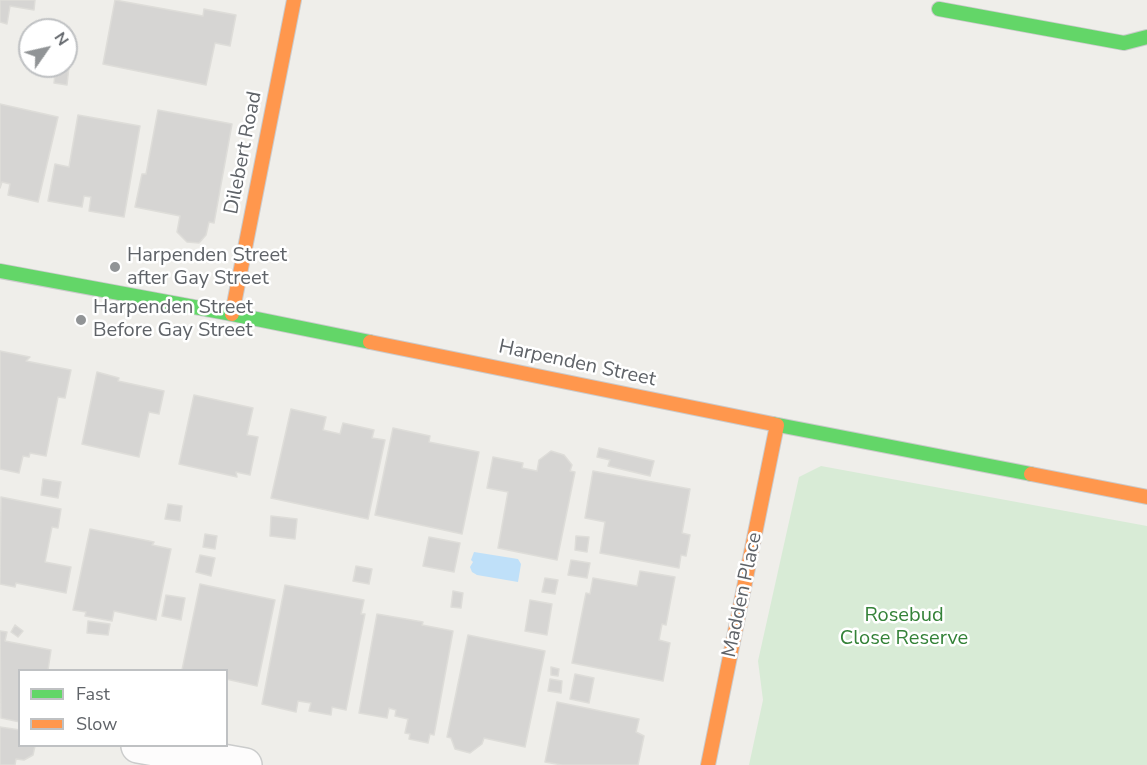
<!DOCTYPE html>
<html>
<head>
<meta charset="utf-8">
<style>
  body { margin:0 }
  #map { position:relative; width:1147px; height:765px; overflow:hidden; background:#efeeea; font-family:"Nunito Sans",sans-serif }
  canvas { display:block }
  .legend { position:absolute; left:18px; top:669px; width:210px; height:78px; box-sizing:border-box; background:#fff; border:2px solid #bfc1c3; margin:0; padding:8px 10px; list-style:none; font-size:18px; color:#5f6368 }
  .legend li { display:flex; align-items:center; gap:12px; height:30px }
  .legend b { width:30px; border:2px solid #bfc1c3 }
  .north { position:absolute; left:18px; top:18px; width:60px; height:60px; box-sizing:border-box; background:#fff; border:2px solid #bfc1c3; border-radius:50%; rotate:56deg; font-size:16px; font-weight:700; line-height:24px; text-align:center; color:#5f6368 }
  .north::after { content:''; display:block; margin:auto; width:21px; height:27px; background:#919496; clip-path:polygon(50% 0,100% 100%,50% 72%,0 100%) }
</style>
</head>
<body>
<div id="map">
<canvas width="1147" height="765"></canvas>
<ul class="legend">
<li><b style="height:8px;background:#63d668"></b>Fast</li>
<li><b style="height:8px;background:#ff974d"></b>Slow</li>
</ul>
<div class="north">N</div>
</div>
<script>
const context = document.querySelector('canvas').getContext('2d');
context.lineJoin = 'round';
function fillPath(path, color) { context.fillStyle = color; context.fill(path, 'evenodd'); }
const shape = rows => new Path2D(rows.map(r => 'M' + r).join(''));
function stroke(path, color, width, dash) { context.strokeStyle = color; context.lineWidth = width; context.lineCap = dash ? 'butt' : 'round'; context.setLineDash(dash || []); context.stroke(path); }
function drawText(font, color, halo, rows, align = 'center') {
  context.font = font + ' "Nunito Sans",sans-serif'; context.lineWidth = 5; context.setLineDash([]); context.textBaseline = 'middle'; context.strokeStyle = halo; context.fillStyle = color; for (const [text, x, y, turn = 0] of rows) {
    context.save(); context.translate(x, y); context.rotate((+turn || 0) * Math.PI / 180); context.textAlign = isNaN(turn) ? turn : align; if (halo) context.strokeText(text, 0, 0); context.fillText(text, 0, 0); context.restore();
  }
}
const green = shape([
  [821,466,1147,526,1147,765,749,765,763,700,758,661,799,477]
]);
const water = shape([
  [474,552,518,559,521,564,518,582,477,575,472,572,470,567,473,562,471,560]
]);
const building = shape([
  [0,0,35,0,34,10,10,6,7,24,0,22,0,0],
  [115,0,203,16,204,9,236,15,230,46,215,43,206,85,103,64,115,0],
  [66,42,76,43,73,57,66,55,66,42],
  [56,66,69,66,67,85,54,83,56,66],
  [0,104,58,117,38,202,8,195,10,184,2,182,0,188,0,104],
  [158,110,232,124,214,223,209,222,206,235,199,243,187,242,177,232,180,216,135,207,142,174,146,174,158,110],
  [78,115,140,126,124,217,89,211,91,197,84,196,82,207,48,201,55,164,69,167,78,115],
  [0,351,30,357,26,361,71,370,65,398,58,397,46,456,30,453,29,457,23,456,19,473,0,469,0,351],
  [97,372,119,378,118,381,164,391,159,414,149,412,139,457,82,444,97,372],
  [194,395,253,408,247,435,258,437,250,475,236,472,237,477,179,464,194,395],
  [291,409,326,417,323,430,340,434,343,423,374,430,372,438,385,440,368,519,271,498,291,409],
  [393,428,430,436,429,442,479,452,462,534,375,515,393,428],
  [599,448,654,461,650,476,608,466,610,460,597,457,599,448],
  [551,451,564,455,572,465,570,471,575,472,557,560,498,548,508,492,487,488,493,457,523,463,522,468,537,471,539,460,551,451],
  [593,471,690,489,682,533,690,535,686,556,681,555,679,568,600,553,605,522,585,518,593,471],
  [43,479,61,482,58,498,41,495,43,479],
  [1,497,61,509,58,528,52,527,45,562,71,567,66,593,16,583,15,587,0,584,1,497],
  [168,504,182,506,180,521,165,519,168,504],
  [271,516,297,519,295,539,270,536,271,516],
  [90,529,154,542,152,545,171,549,156,620,114,611,112,621,85,616,86,612,73,610,90,529],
  [205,534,217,536,215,549,203,547,205,534],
  [576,536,589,537,587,552,575,550,576,536],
  [429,537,460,543,454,572,423,566,429,537],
  [200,555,215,558,211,576,196,572,200,555],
  [571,560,590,563,587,578,568,575,571,560],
  [356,566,372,569,369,584,353,581,356,566],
  [640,571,675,577,666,625,662,624,659,640,670,643,663,681,572,663,586,593,590,594,593,578,637,586,640,571],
  [545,578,558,580,555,594,542,592,545,578],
  [200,584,275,600,257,686,226,679,226,670,182,670,200,584],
  [285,585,364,600,361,614,365,614,346,710,332,707,331,715,309,711,311,703,298,701,296,712,262,704,285,585],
  [453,591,463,593,461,608,451,607,453,591],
  [166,595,185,598,181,620,162,616,166,595],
  [530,600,552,604,547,635,525,631,530,600],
  [377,614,423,622,422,625,453,631,434,735,430,734,428,743,409,739,410,734,405,733,408,719,395,716,396,710,389,708,387,718,359,713,377,614],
  [88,621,110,624,108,635,87,633,88,621],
  [15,625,23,631,18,637,11,632,15,625],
  [0,631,7,632,5,641,51,650,48,670,20,670,20,722,1,718,0,631],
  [468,635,545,651,525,747,484,738,482,744,470,753,455,749,451,738,447,737,468,635],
  [551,667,559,669,558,676,551,675,551,667],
  [575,674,594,678,589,703,570,699,575,674],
  [550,679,562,681,561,693,548,691,550,679],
  [557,702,639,719,636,732,644,736,638,765,562,765,545,762,557,702],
  [0,727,20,730,20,746,35,746,33,755,24,760,16,759,15,765,0,765,0,727]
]);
const street = shape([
  [138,746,245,765]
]);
const fast = shape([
  [939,9,1124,43,1147,37],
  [0,271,232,314,370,342],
  [773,424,1031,474]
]);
const slow = shape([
  [232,314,294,0],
  [370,342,773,424],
  [1031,474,1147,497],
  [708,765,777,425]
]);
const markers = [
  [115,267,6,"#919496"],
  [81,320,6,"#919496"]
];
const streetNames = [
  ["Dilebert Road",244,153,-79],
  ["Harpenden Street",577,364,12],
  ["Madden Place",743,595,-78]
];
const poiNames = [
  ["Harpenden Street",127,256],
  ["after Gay Street",127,279],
  ["Harpenden Street",93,308],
  ["Before Gay Street",93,331]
];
const parkNames = [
  ["Rosebud",904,616],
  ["Close Reserve",904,639]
];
fillPath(green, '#d8ebd6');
fillPath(water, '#bfe0f9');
fillPath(building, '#d6d5d3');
stroke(building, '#deddd9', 1.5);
stroke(street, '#cbcccc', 36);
stroke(fast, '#cacacb', 16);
stroke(slow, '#cacacb', 16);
stroke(street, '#fdfcfc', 33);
stroke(fast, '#63d668', 14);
stroke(slow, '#ff974d', 14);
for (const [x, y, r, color] of markers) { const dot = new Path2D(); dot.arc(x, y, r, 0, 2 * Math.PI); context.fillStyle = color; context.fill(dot); stroke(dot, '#fff', 2); }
drawText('20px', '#5f6368', '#fff', streetNames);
drawText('20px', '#5f6368', '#fff', poiNames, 'left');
drawText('20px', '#348238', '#fff', parkNames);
</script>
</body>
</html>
